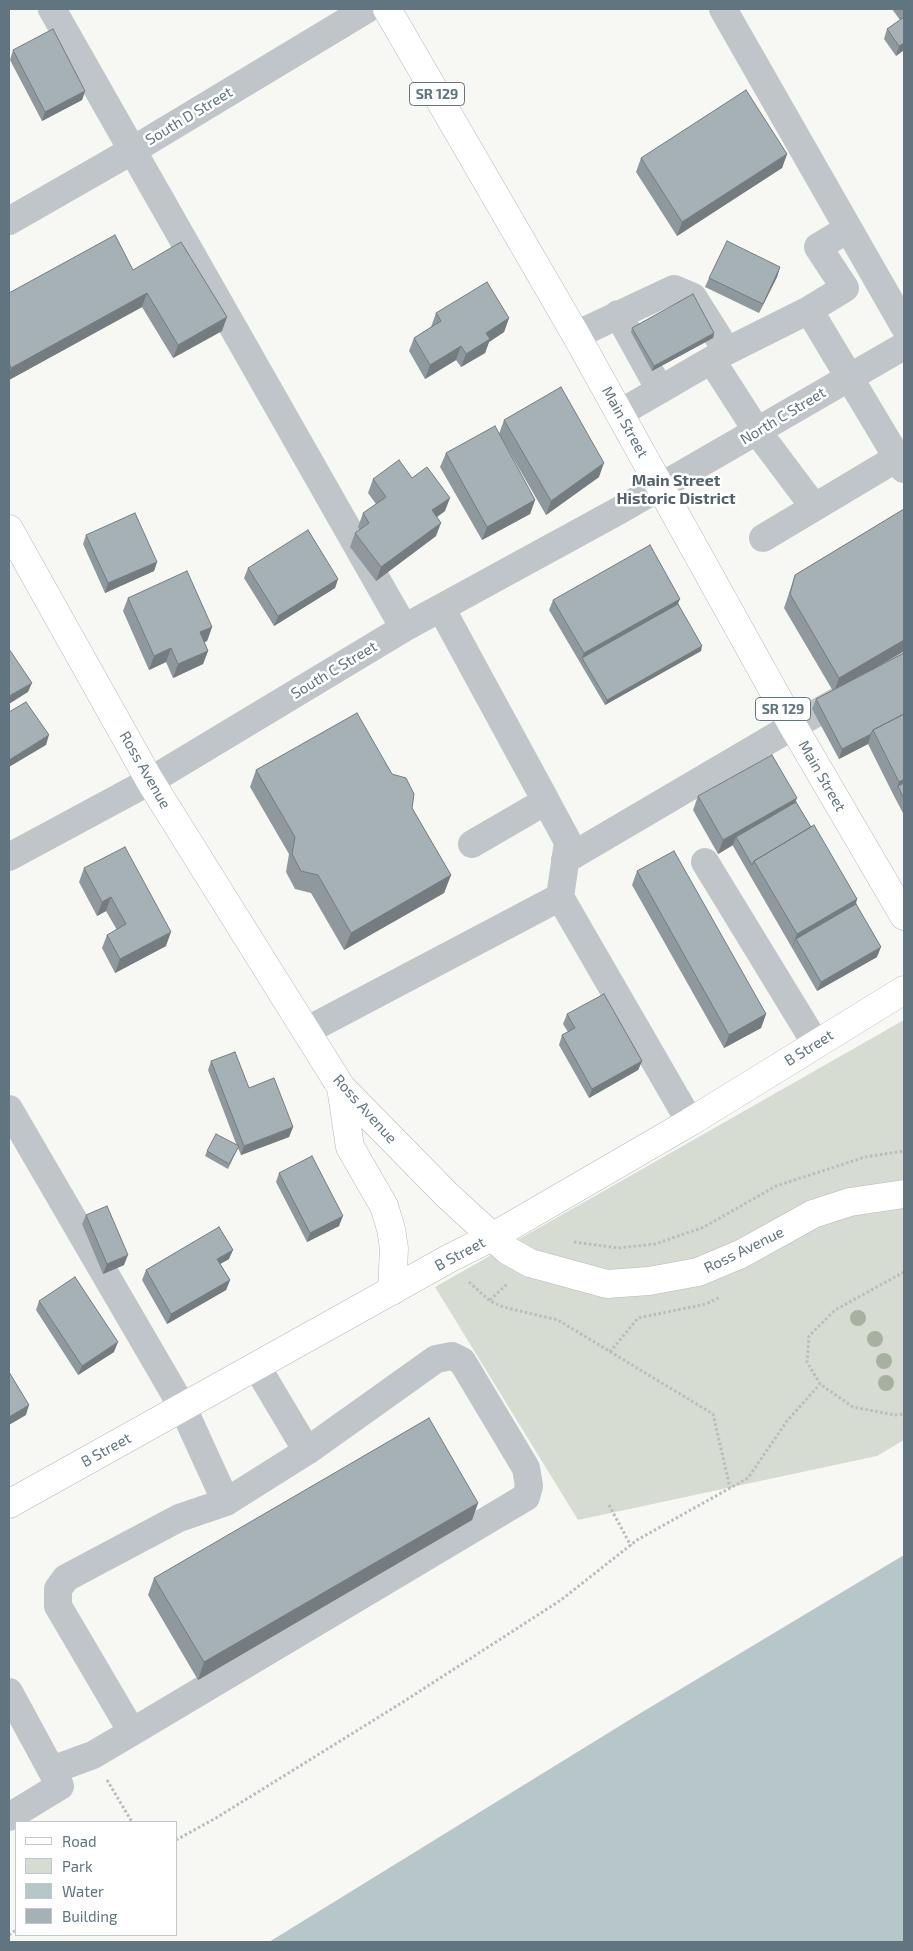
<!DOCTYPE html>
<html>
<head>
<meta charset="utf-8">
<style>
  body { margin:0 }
  #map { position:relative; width:913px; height:1951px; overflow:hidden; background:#f7f7f3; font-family:"Exo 2",sans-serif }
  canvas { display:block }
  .frame { position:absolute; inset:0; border:10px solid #607580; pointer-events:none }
  .legend { position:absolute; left:15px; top:1821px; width:162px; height:115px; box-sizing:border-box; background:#fff; border:1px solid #bfc8cc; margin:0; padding:6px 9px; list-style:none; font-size:15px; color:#607580 }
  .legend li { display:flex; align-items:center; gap:10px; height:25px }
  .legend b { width:25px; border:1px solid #bfc8cc }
</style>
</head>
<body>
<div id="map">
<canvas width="913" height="1951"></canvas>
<div class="frame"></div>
<ul class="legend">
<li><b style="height:6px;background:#fff"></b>Road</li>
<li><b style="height:14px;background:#d7dcd2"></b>Park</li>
<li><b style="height:14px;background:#b7c6c9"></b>Water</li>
<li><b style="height:14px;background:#a6b1b6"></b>Building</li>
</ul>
</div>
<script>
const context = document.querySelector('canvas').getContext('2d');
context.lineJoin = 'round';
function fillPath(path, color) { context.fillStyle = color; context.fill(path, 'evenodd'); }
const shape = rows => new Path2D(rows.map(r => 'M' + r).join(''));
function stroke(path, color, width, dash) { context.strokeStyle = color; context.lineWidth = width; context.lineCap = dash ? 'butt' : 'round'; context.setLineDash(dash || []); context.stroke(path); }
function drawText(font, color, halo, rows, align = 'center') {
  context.font = font + ' "Exo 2",sans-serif'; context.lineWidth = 5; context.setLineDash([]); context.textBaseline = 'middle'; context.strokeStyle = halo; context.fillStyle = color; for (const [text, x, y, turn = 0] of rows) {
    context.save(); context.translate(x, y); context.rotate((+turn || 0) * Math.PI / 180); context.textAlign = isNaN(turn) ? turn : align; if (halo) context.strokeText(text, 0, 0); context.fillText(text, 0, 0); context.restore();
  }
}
const green = shape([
  [904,1020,904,1440,877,1456,578,1520,435,1287]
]);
const water = shape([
  [904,1555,904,1942,269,1942,639,1714]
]);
const path = shape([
  [574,1242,618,1248,655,1244,704,1227,776,1186,865,1157,904,1151],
  [904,1272,835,1310,809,1336,807,1362,820,1384,853,1407,895,1415,904,1414],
  [469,1282,490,1301,503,1307,558,1320,713,1414,730,1488],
  [490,1300,507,1284],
  [610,1352,638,1318,706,1304,720,1297],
  [609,1505,631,1546],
  [107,1780,132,1822],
  [176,1840,216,1818,403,1702,561,1600,637,1540,748,1478,787,1421,820,1384],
  [9,1935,16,1930]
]);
const minor = shape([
  [52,9,404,628],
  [723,9,904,326],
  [9,221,133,150,367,9],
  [809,310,904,469],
  [618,314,660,390],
  [576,335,674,289,693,297,727,351,620,413],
  [727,351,809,310,845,288,818,247,848,229],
  [712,361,757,431,814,507],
  [763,538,897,458],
  [441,608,546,801,472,844],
  [546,801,568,842,560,897,690,1122],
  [9,857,150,781,404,628,620,510,904,346],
  [565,860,793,726,904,664],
  [705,862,816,1044],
  [306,1031,560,897],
  [9,1109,183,1408,226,1502],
  [257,1367,307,1451],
  [9,1692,60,1786,9,1817],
  [52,1770,93,1755,132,1732,526,1497,529,1486,526,1468,462,1361,452,1356,436,1359,307,1451,226,1502,179,1518,66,1578,58,1589,58,1606,132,1732]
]);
const major = shape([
  [387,9,576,335,793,726,904,916],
  [9,529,150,781,341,1087,448,1196,507,1250,530,1263,607,1284,649,1281,698,1272,741,1254,813,1214,850,1202,904,1194],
  [341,1087,350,1147,384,1206,391,1229,394,1248,392,1291],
  [9,1504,450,1258,492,1237,690,1122,904,990]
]);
const trees = [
  [858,1318],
  [875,1339],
  [884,1361],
  [886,1383]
];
const wall = shape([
  [892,9,904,9,904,50,896,56,884,39,887,29,900,20],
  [13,50,85,91,82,100,42,121,10,60],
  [787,154,782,168,677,236,636,172,641,158],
  [780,267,777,277,759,313,705,287,709,278],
  [133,270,222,331,173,358,142,307,9,380,9,293],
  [436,313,509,318,504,332,489,342,485,353,461,367,456,360,425,379,409,351,414,338,431,327],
  [632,328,714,333,713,338,652,371,631,332],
  [504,420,599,477,546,515,499,434],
  [446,453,535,500,530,514,482,540,440,467],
  [412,478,445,511,437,517,436,536,376,581,350,547,355,533,360,530,358,527,363,513,376,504,368,493,373,479],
  [904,509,904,651,867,673,904,653,904,815,894,796,868,744,839,759,812,709,816,699,833,691,784,608,795,575],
  [86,535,157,562,154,571,105,593,83,544],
  [248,568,338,579,335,588,274,626,244,578],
  [128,598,212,627,207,641,204,642,208,651,203,664,173,678,166,662,149,670,123,611],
  [553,600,678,604,701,651,605,705,549,610],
  [256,770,412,808,451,875,444,893,344,950,311,893,295,889,286,872,289,854,250,787],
  [698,796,796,802,811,827,857,899,856,904,877,957,817,991,733,846,733,845,718,854,693,810],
  [84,868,166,946,115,973,102,948,107,935,117,930,106,911,97,916,79,882],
  [637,871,766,1014,761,1028,724,1048,632,885],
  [567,1014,642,1061,638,1070,589,1098,559,1045,562,1035,568,1032,563,1024],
  [211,1061,249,1088,293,1127,289,1137,241,1155,238,1148,228,1169,205,1156,207,1151,237,1146,208,1070],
  [279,1173,339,1226,307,1242,276,1182],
  [86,1215,124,1265,103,1274,82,1224],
  [229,1259,220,1264,230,1280,226,1290,167,1324,142,1280,146,1270],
  [39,1301,114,1352,78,1375,36,1310],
  [478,1503,472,1520,198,1680,148,1595,154,1578]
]);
const shadedWall = shape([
  [904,43,904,50,896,56,899,46],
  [85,91,82,100,42,121,45,112],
  [787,154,782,168,677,236,682,222],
  [780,267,777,277,759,313,763,304],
  [147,293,142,307,9,380,9,374,11,368],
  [227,317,222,331,173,358,178,345],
  [509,318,504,332,489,342,485,353,461,367,466,354,486,333],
  [714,333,713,338,652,371,654,366],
  [461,346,456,360,425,379,430,365],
  [604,463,599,477,546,515,551,501],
  [450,498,445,511,427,524,432,510],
  [535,500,530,514,482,540,487,527],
  [441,523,436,536,376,581,381,567],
  [157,562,154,571,105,593,108,583],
  [338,579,335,588,274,626,278,616],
  [680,599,676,608,582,658,584,653],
  [212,627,207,641,195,646,200,632],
  [904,640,904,651,834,692,839,678],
  [702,646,701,651,605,705,607,700],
  [171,648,166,662,149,670,154,656],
  [208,651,203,664,173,678,178,664],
  [32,683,28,692,9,704,9,696],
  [871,734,868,744,839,759,842,749],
  [49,735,46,745,9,767,9,760],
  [904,779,904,790,898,786,894,796,899,782],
  [797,798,792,811,736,837,733,845,718,854,723,840],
  [451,875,444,893,344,950,351,933],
  [111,897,106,911,97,916,102,902],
  [857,899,852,913,796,939,792,948,797,934],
  [171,932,166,946,115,973,120,959],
  [881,947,877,957,817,991,821,982],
  [766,1014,761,1028,724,1048,729,1035],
  [642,1061,638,1070,589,1098,592,1089],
  [293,1127,289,1137,241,1155,244,1146],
  [343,1216,339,1226,307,1242,310,1233],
  [233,1250,229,1259,213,1268,217,1259],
  [128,1255,124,1265,103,1274,107,1264],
  [230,1280,226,1290,167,1324,171,1314],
  [118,1342,114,1352,78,1375,82,1366],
  [29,1405,26,1415,9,1425,9,1417],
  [478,1503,472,1520,198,1680,204,1662]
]);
const building = shape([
  [904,17,904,43,899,46,887,29,904,17],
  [53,29,85,91,45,112,13,50,53,29],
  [746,90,787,154,682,222,641,158,746,90],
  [115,235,133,270,181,242,227,317,178,345,147,293,11,368,9,363,9,293,115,235],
  [727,241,780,267,763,304,709,278,727,241],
  [487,282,509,318,486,333,490,339,466,354,461,346,430,365,414,338,441,321,436,313,487,282],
  [693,294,714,333,654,366,632,328,693,294],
  [561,387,604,463,551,501,504,420,561,387],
  [495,426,535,500,487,527,446,453,495,426],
  [399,460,412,478,427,467,450,498,432,510,441,523,381,567,355,533,369,523,363,513,386,497,373,479,399,460],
  [904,509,904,640,839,678,790,594,795,575,904,509],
  [135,513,157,562,108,583,86,535,135,513],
  [308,530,338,579,278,616,248,568,308,530],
  [650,545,680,599,584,653,553,600,650,545],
  [187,571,212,627,200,632,208,651,178,664,171,648,154,656,128,598,187,571],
  [678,604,702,646,607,700,582,658,678,604],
  [9,649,32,683,9,696,9,649],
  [904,653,904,714,873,730,871,734,842,749,816,699,904,653],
  [26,702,49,735,9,760,9,712,26,702],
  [357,713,392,774,406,778,414,794,412,808,451,875,351,933,318,875,301,871,292,854,295,837,256,770,357,713],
  [904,714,904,779,899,782,873,730,904,714],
  [772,755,797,798,723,840,698,796,772,755],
  [904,783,904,799,898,786,904,783],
  [796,802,811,827,754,861,752,865,736,837,796,802],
  [814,825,857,899,797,934,754,861,814,825],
  [125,847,171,932,120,959,107,935,126,924,111,897,102,902,84,868,125,847],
  [674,851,766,1014,729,1035,637,871,674,851],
  [856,904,881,947,821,982,796,939,856,904],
  [604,994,642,1061,592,1089,562,1035,575,1028,567,1014,604,994],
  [235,1052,249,1088,274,1078,293,1127,244,1146,211,1061,235,1052],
  [216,1134,239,1146,229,1164,207,1151,216,1134],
  [312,1156,343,1216,310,1233,279,1173,312,1156],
  [107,1206,128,1255,107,1264,86,1215,107,1206],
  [219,1227,233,1250,217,1259,230,1280,171,1314,146,1270,219,1227],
  [75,1277,118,1342,82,1366,39,1301,75,1277],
  [9,1372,29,1405,9,1417,9,1372],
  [429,1418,478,1503,204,1662,154,1578,429,1418]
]);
const shields = [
  [437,94,55],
  [783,709,55]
];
const shieldNames = [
  ["SR 129",437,94],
  ["SR 129",783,709]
];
const streetNames = [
  ["South D Street",189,116,-31],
  ["North C Street",783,416,-31],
  ["Main Street",625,422,61],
  ["South C Street",334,670,-31],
  ["Ross Avenue",145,770,60],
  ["Main Street",822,776,60],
  ["B Street",809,1048,-32],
  ["Ross Avenue",365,1109,48],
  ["Ross Avenue",744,1250,-26],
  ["B Street",460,1254,-28],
  ["B Street",106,1450,-29]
];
const neighbourhoodNames = [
  ["Main Street",676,481],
  ["Historic District",676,499]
];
fillPath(green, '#d7dcd2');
fillPath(water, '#b7c6c9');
stroke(major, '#b5babe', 29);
stroke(path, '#b9bdbf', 3, [2.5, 2.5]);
stroke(minor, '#bfc5c8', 28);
stroke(major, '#fff', 28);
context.fillStyle = '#a7b1a2';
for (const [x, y] of trees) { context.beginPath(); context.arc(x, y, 8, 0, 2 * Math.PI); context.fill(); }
fillPath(wall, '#8f989d');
fillPath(shadedWall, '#747c7f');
fillPath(building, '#a6b1b6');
stroke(building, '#747c7f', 1);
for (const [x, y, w] of shields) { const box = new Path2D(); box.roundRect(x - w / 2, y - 11.5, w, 23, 4); context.fillStyle = '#fff'; context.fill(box); stroke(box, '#607580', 1); }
drawText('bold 14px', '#607580', null, shieldNames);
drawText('15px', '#607580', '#fff', streetNames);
drawText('bold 16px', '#53626b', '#fff', neighbourhoodNames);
</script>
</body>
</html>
